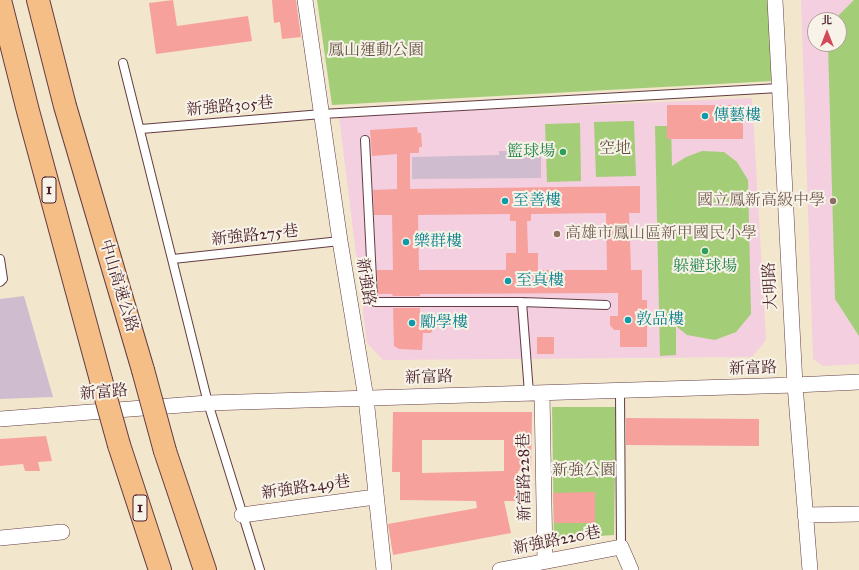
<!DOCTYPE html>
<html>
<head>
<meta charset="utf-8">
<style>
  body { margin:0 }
  #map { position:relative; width:859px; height:570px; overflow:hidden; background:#f2e6cd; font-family:"IM FELL Great Primer","Noto Serif TC",serif }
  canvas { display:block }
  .north { position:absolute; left:807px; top:12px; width:40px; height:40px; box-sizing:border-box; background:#f7f3e8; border:1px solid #b29e9c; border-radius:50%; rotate:0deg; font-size:11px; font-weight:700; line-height:16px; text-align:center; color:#4a1f2b }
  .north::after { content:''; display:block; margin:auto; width:14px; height:18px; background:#d1495b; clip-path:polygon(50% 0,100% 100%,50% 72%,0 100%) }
</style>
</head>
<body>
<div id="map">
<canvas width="859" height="570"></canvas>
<div class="north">北</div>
</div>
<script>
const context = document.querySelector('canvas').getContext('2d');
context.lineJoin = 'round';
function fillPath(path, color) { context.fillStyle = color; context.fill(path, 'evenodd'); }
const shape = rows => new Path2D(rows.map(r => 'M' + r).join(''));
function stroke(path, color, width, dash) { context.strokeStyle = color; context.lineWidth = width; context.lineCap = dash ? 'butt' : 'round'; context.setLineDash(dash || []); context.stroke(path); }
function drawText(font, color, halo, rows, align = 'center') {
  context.font = font + ' "IM FELL Great Primer","Noto Serif TC",serif'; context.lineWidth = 4; context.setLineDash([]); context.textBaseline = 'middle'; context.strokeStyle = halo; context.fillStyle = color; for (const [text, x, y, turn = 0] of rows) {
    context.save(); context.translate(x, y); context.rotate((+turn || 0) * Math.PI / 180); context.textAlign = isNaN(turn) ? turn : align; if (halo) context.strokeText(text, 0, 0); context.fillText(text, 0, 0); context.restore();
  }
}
const built = shape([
  [801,0,859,0,859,364,823,366,813,359],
  [815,20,839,20,839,44,815,44],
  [752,98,766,340,752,357,383,360,367,343,339,116]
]);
const industrial = shape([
  [499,151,541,151,541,178,412,179,412,157,499,155],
  [24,296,53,397,0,399,0,299]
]);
const green = shape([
  [317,0,768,0,773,81,332,105],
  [854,0,859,0,859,336,835,299,828,44,839,44,839,20,834,20],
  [634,121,636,176,596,177,594,122],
  [580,123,581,181,547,182,545,124],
  [655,126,671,126,672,166,686,157,702,151,724,152,737,162,748,180,751,314,736,332,715,340,687,335,676,326,676,355,660,356],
  [552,407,616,407,614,535,554,539]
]);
const building = shape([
  [173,0,177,26,248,16,252,41,156,54,149,3],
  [272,0,296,0,301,37,282,39,280,22,274,23],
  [667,105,743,105,743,139,667,139],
  [417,127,418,133,421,133,422,147,419,147,419,153,410,153,410,189,640,186,640,213,629,213,631,270,642,270,642,300,647,300,647,347,620,347,620,330,614,330,610,325,610,316,618,316,618,293,420,294,420,296,393,296,392,294,378,294,377,270,393,270,392,215,374,215,373,190,397,189,397,154,372,156,370,130],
  [606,213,607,270,538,270,538,253,528,253,527,221,531,221,531,214],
  [510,214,510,221,516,221,516,253,506,253,506,270,419,270,418,215],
  [393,308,420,308,420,319,430,319,434,327,431,333,423,333,422,350,399,349,394,346],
  [537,337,554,337,554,354,537,354],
  [393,412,532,412,531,471,518,471,518,501,504,501,511,533,393,555,388,524,477,508,476,501,400,500,400,472,392,472],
  [422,440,504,440,504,471,422,473],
  [626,418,759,419,759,446,626,445],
  [46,436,52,461,38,462,40,471,25,471,23,464,0,466,0,439],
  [595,492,595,523,554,523,553,493]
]);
const service = shape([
  [123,63,208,403,260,570],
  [141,129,322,114,779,88],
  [365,140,373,299,375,302,522,302,606,305],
  [0,259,3,279,0,282],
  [173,259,340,241],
  [522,302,529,393],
  [620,391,621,547]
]);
const minor = shape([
  [305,0,340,241,366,398,384,570],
  [775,0,795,385,810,570],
  [542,393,545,561],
  [0,419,208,403,795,385,859,382],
  [242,515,375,497],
  [805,515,859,514],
  [0,538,62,532],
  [500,570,621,547,631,570]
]);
const motorway = shape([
  [0,0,28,111,101,380],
  [38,0,65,106,143,370],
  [119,445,160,570],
  [165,451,205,570]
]);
const motorwayBridge = shape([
  [143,370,165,451],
  [101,380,119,445]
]);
const markers = [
  [705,116,4,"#0f9aa8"],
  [563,152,4,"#2e9e5b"],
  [505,201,4,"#0f9aa8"],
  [833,201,4,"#8d6e63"],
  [557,234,4,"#8d6e63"],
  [406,242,4,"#0f9aa8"],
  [705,251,4,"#2e9e5b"],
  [508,281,4,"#0f9aa8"],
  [628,320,4,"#0f9aa8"],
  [412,323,4,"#0f9aa8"]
];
const shields = [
  [49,190,14],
  [140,508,14]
];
const shieldNames = [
  ["1",49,190],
  ["1",140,508]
];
const parkNames = [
  ["鳳山運動公園",376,51],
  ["空地",615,149],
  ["新強公園",584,471]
];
const streetNames = [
  ["新強路305巷",230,107,-5],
  ["新強路275巷",255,236,-6],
  ["新強路",365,282,81],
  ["中山高速公路",118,286,73],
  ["大明路",771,286,-93],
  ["新富路",753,369,-2],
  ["新富路",429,378,-2],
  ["新富路",104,393,-5],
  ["新富路228巷",525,477,-91],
  ["新強路249巷",306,488,-8],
  ["新強路220巷",557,541,-11]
];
const cultureNames = [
  ["傳藝樓",713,116],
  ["至善樓",513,201],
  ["樂群樓",414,242],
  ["至真樓",516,281],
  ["敦品樓",636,320],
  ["勵學樓",420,323]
];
const leisureNames = [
  ["籃球場",555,152],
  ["躲避球場",705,267,"center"]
];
const educationNames = [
  ["國立鳳新高級中學",825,201],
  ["高雄市鳳山區新甲國民小學",565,234,"left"]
];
fillPath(built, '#f3cfe0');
fillPath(industrial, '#cfbdcf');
fillPath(green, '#a4cd78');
fillPath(building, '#f6a19c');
stroke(service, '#633d43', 10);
stroke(minor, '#633d43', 16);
stroke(motorway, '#633d43', 24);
stroke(service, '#fff', 8);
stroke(minor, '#fff', 15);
stroke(motorway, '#f6be87', 22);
stroke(motorwayBridge, '#633d43', 24, []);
stroke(motorwayBridge, '#f6be87', 22);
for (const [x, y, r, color] of markers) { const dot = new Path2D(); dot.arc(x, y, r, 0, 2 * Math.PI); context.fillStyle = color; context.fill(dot); stroke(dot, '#f7f3e8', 1.5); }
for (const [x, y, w] of shields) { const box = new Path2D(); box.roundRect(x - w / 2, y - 13, w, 26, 3); context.fillStyle = '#f7f3e8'; context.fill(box); stroke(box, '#4a1f2b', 1); }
drawText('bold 15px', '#4a1f2b', null, shieldNames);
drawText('16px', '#655342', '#f7f3e8', parkNames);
drawText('16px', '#4a1f2b', '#f7f3e8', streetNames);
drawText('16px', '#0d838f', '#f7f3e8', cultureNames, 'left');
drawText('16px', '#27864d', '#f7f3e8', leisureNames, 'right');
drawText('16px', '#785e54', '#f7f3e8', educationNames, 'right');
</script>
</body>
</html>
